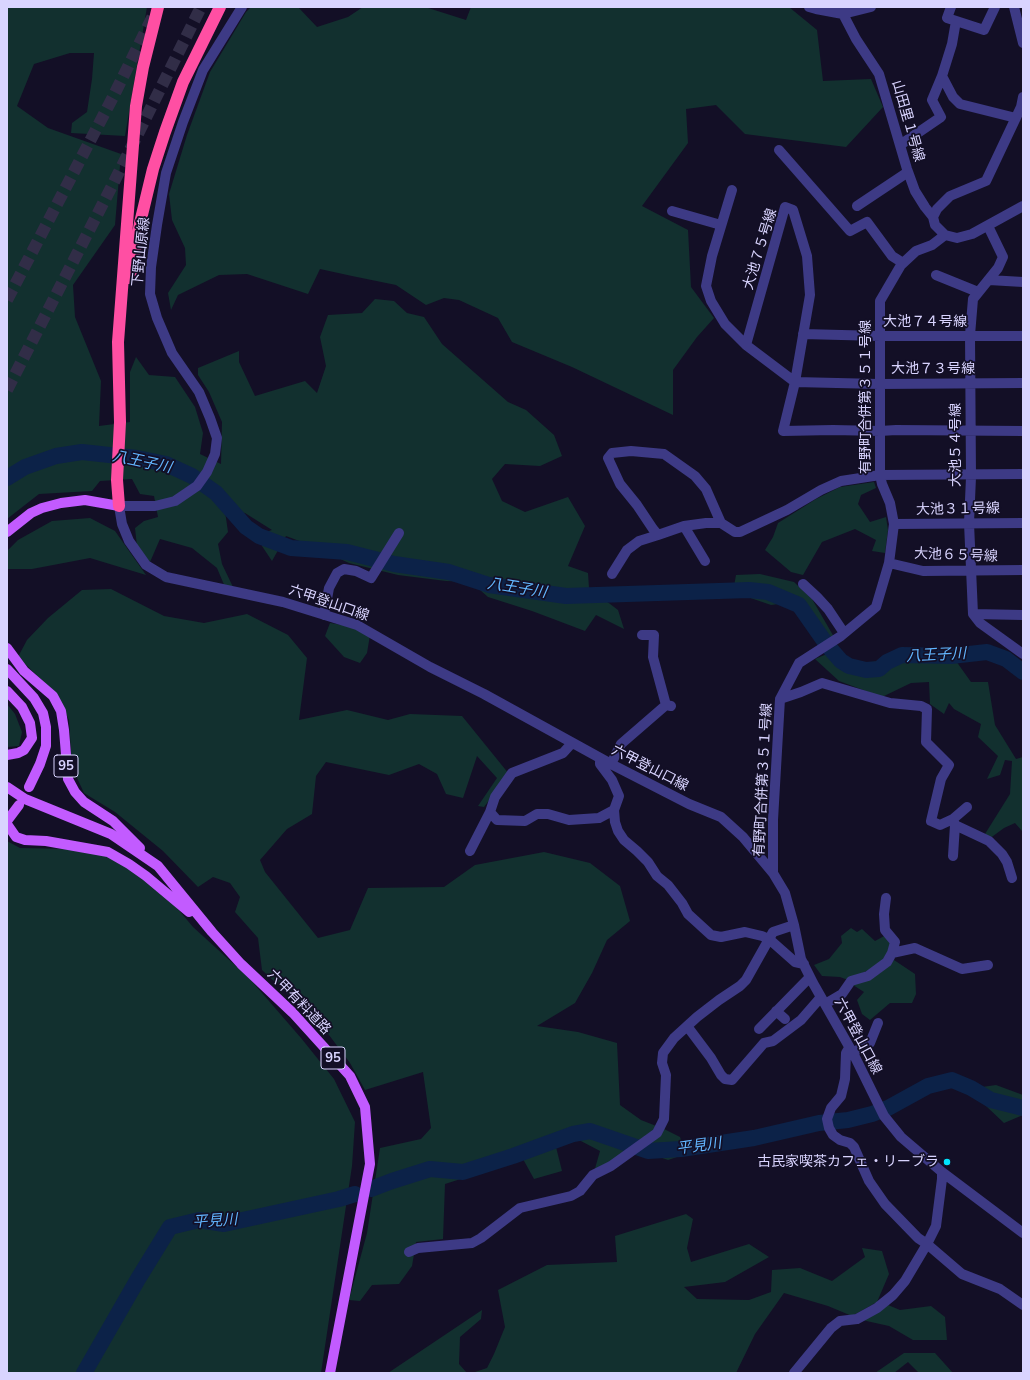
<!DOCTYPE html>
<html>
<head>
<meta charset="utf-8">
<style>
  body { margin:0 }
  #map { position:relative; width:1030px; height:1380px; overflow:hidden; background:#130f26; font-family:Mulish,sans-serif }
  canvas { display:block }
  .frame { position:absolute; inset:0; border:8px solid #d9d4ff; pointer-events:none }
</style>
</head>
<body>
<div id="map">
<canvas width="1030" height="1380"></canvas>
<div class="frame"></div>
</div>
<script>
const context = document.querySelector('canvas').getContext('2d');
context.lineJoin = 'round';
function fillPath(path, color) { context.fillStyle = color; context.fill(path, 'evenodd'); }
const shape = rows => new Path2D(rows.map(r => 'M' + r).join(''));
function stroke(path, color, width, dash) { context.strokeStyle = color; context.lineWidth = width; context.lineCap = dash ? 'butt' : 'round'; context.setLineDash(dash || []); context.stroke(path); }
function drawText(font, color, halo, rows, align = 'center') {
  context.font = font + ' Mulish,"Noto Sans JP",sans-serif'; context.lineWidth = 3.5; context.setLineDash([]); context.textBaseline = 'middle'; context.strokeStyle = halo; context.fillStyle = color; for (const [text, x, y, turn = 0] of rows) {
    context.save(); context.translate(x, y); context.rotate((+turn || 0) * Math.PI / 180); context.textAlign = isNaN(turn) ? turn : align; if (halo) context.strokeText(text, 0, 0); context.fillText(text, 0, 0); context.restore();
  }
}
const green = shape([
  [7,7,147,7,125,136,71,133,72,123,87,112,92,79,94,53,70,53,34,64,17,106,48,128,121,154,115,225,73,285,75,317,101,381,99,426,130,422,130,372,136,357,149,375,175,377,195,407,203,433,200,454,221,464,222,422,209,392,198,375,198,368,239,351,239,362,255,396,305,381,317,393,326,366,320,337,328,315,362,313,375,299,394,301,407,313,424,317,442,344,508,402,526,410,554,435,562,456,540,466,505,464,492,479,502,501,525,512,568,497,585,526,568,566,588,573,589,588,618,610,624,629,596,615,585,631,532,611,488,597,471,582,446,581,398,575,349,563,310,545,286,536,272,561,262,546,263,533,272,530,245,513,225,511,228,532,218,544,222,564,233,587,225,587,217,568,192,548,160,539,150,562,137,546,135,528,144,521,158,517,154,496,140,494,132,479,100,481,92,491,39,494,7,519],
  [251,7,298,7,317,27,348,17,363,7,425,7,466,20,471,7,789,7,817,30,823,81,871,79,883,107,846,147,745,134,716,105,686,109,688,143,642,206,688,230,691,287,714,318,697,337,673,370,673,415,572,367,512,342,498,318,459,300,444,298,426,305,396,285,352,276,320,269,308,294,247,274,219,275,178,295,171,310,168,293,186,265,185,248,172,220,169,194,187,135,210,72,246,12],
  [874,482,876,488,861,495,858,504,870,522,886,517,888,530,885,553,872,551,876,540,855,529,822,542,803,575,791,572,765,550,773,537,778,523,816,499,840,487],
  [90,518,115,531,146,575,90,558,32,569,7,569,7,551,18,540,52,521],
  [760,574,794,582,812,599,834,637,821,645,798,608,786,603,771,605,736,593,734,586,736,575],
  [111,589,164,616,204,623,247,614,288,635,307,658,299,720,347,710,388,720,410,714,462,716,509,774,484,807,478,806,497,778,477,756,463,798,446,794,437,774,419,764,389,775,326,762,316,776,312,814,287,829,260,860,265,872,318,938,350,930,368,888,444,887,475,865,544,852,590,863,620,886,630,921,607,940,592,973,575,1003,537,1026,578,1032,617,1043,620,1105,641,1120,664,1129,680,1137,686,1154,668,1160,633,1148,594,1172,600,1151,579,1140,556,1147,562,1171,534,1179,523,1159,445,1184,443,1239,416,1242,412,1266,399,1284,372,1285,360,1301,349,1300,367,1233,380,1148,421,1139,431,1128,423,1072,365,1090,350,1063,323,1027,262,970,258,938,235,912,240,897,230,883,213,877,198,887,163,851,115,812,84,793,72,767,69,720,56,694,18,657,27,640,48,618,82,590],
  [330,623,349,626,370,635,367,653,360,663,344,657,325,636],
  [829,653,850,671,871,662,903,658,956,661,971,682,988,682,995,725,1016,759,1023,757,1023,835,1022,831,1015,823,1004,828,989,839,985,834,1010,794,1012,761,1005,760,1000,775,987,779,998,756,978,737,981,724,954,709,949,703,944,714,930,704,929,682,911,683,882,697,839,681,815,659],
  [7,704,15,714,22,732,19,746,7,747],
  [7,841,20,848,73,849,111,856,167,896,193,927,249,978,301,1038,334,1079,355,1122,352,1166,321,1373,7,1373],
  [851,928,857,932,862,929,875,941,886,935,893,944,885,962,848,980,840,977,822,976,814,965,829,959,842,943,841,936],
  [894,960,915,974,916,994,912,1003,890,1003,870,1020,862,1014,857,1000,864,992,853,985,880,973],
  [996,1085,1023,1095,1023,1115,1004,1123,968,1089],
  [686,1214,693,1219,687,1248,691,1262,749,1244,769,1257,725,1282,684,1287,697,1299,749,1300,771,1292,772,1270,800,1268,832,1281,865,1257,862,1248,882,1251,889,1274,877,1302,852,1316,828,1306,784,1293,755,1334,736,1373,472,1373,487,1368,494,1354,505,1327,498,1290,547,1265,617,1262,615,1236],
  [888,1305,900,1310,931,1306,945,1317,947,1340,913,1340,889,1326,862,1320],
  [482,1310,481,1319,460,1337,459,1364,467,1373,388,1373],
  [904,1353,935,1353,953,1373,919,1373,908,1362,894,1373,875,1373]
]);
const river = shape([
  [7,478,25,467,56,456,82,452,137,458,166,464,192,476,216,493,246,527,259,536,291,548,347,552,394,564,449,572,489,585,566,596,749,590,768,592,799,605,827,645,841,661,849,666,866,670,879,669,887,662,902,655,951,656,987,652,1006,659,1023,672],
  [371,1189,392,1181,430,1169,463,1172,513,1156,573,1134,590,1131,648,1151,681,1149,754,1138,819,1123,848,1120,872,1114,888,1108,928,1086,952,1080,971,1088,991,1100,1023,1108],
  [84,1373,138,1279,170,1227,199,1220,224,1224,339,1199,355,1194]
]);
const highwayTunnel = shape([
  [7,300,113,97,153,16],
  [7,390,114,182,201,7]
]);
const minor = shape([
  [242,7,203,70,183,122,166,173,157,225,151,267,150,294,157,318,172,353,199,392,210,418,217,438,215,454,207,472,197,486,175,501,155,506,119,506,122,524,129,541,146,565,166,577,283,602,357,625,430,667,484,694,611,764,689,804,721,817,743,837,773,873,785,893,794,925,801,959,813,983,855,1057,884,1116,901,1137,942,1172,1023,1233],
  [809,7,816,9,843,14,871,7],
  [842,7,843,14,856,39,879,74,907,169,915,191,925,207,933,217,935,225,945,235],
  [951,7,947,18,984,30,995,7],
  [1014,7,1023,43],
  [942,76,952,44,956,21],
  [900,145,941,117,932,100,942,76,953,97,960,104,1016,118],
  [779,150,850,231,867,222,892,256,903,263],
  [732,190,712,256,706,286,711,301,725,324,746,345,795,382,810,295,807,256,793,210,785,207,746,345],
  [857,206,908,172],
  [672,211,721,225],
  [933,217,937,209,950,196,986,181,1021,107,1023,97],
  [988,226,1003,257,998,268,973,299,970,335,971,477,969,523,973,614,980,623,1023,654],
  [936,275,978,292],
  [989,280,1023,282],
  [803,334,880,336,1023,336],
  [1023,383,879,384,795,382,783,431,833,430,880,431,896,430,1023,431],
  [894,524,1023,523],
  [684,526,705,561],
  [658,535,684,526,706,523,721,523,735,532,740,532,787,510,821,490,841,481,880,475,1023,474],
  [889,563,923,571,1023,570],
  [612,574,627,550,639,541,658,535,653,529,637,505,620,484,608,458,612,453,631,451,664,454,695,476,706,489,721,523],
  [803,584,817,597,828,609,844,633],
  [973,614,1023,615],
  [324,615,329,588,337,573,344,569,356,571,371,578,399,533],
  [642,635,654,635,653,657,666,705],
  [780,699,801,692,822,683,890,703,921,706,927,709,926,742,949,765,941,779,931,821,940,825,953,819,967,807],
  [600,758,600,764,612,780,619,796,614,810,615,822,618,831,624,840,637,851,648,862,657,876,668,885,682,903,688,914,711,935,721,937,745,932,762,936,769,939,795,962,804,964],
  [611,764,621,744,666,705,671,706],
  [490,812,497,820,525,821,537,814,548,814,569,820,599,818,614,810],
  [955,825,989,841,1002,854,1007,862,1012,878],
  [470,851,490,812,495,797,512,773,563,753,572,743],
  [953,856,955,825,953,819],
  [773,873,773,820,780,699,799,663,841,636,876,607,889,563,894,524,890,503,882,484,880,475,880,301,901,265,916,251,932,245,945,235,957,238,972,234,1023,206],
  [892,953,915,948,962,969,988,965],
  [825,1004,842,994,851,981,868,976,887,962,892,953,895,942,885,930,884,914,886,898],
  [776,1011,785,1019],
  [687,1026,711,1058,721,1075,725,1079,732,1080,764,1043,773,1041,801,1020,821,997],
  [759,1029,810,977],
  [849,1048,846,1053,845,1079,841,1096,831,1108,827,1119,829,1128,833,1135,840,1140,850,1143,854,1147,869,1181,885,1204,918,1238,927,1244,962,1274,1000,1289,1023,1305],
  [852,1053,870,1043,878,1023],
  [409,1252,418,1248,472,1243,481,1238,520,1208,571,1196,580,1191,593,1175,611,1166,657,1133,664,1119,666,1075,662,1063,663,1053,674,1038,697,1017,719,1000,740,986,746,980,773,932,794,925],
  [794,1373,831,1328,840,1321,857,1319,877,1308,893,1295,905,1281,927,1244,936,1226,942,1179,942,1172]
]);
const major = shape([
  [7,532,31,513,42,508,61,503,85,500,119,506],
  [7,648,24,671,53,696,61,711,64,730,68,779,75,792,84,802,113,821,140,848],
  [7,669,34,698,43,713,46,727,46,746,40,764,29,787],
  [7,691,22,707,30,723,32,738,24,750,18,753,7,755],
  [7,787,25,799,111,834,158,866,212,932,241,964,293,1013,350,1076,365,1107,370,1164,330,1373],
  [7,821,19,805],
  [7,824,16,837,25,840,46,841,108,852,129,864,146,876,189,912]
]);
const highway = shape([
  [130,278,140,223,153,169,165,132,183,82,220,7],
  [119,506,117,480,120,422,118,342,136,106,143,67,158,7]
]);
const markers = [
  [947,1162,4,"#00e5ff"]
];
const shields = [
  [66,766,24],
  [333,1058,24]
];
const shieldNames = [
  ["95",66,766],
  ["95",333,1058]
];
const streetNames = [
  ["山田里１号線",908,121,74],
  ["大池７５号線",760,249,-73],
  ["下野山原線",141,252,-84],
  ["大池７４号線",925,322],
  ["大池７３号線",933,369],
  ["有野町合併第３５１号線",866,397,-90],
  ["大池５４号線",956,445,-90],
  ["大池３１号線",958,509,-1],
  ["大池６５号線",956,555,2],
  ["六甲登山口線",329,603,19],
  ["六甲登山口線",650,768,27],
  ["有野町合併第３５１号線",763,780,-87],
  ["六甲有料道路",299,1002,46],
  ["六甲登山口線",858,1036,62]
];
const poiNames = [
  ["古民家喫茶カフェ・リーブラ",939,1162]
];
const waterNames = [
  ["八王子川",142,462,12],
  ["八王子川",517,588,9],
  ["八王子川",936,655,-3],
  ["平見川",699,1146,-8],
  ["平見川",215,1221,-4]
];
fillPath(green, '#12302f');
stroke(river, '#0c2248', 16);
stroke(highwayTunnel, '#312d47', 12, [12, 6]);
stroke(minor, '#3d3a85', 10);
stroke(major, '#c25bff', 10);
stroke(highway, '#ff4fa3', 12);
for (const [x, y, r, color] of markers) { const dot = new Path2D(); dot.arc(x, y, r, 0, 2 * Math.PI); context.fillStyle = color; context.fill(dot); stroke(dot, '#130f26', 1.5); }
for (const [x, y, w] of shields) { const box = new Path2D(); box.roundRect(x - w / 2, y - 11, w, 22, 3); context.fillStyle = '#130f26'; context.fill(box); stroke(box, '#d9d4ff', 1); }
drawText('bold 13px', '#d9d4ff', null, shieldNames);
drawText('14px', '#d9d4ff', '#130f26', streetNames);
drawText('14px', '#d9d4ff', '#130f26', poiNames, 'right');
drawText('italic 15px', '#62b6ff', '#130f26', waterNames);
</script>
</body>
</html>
